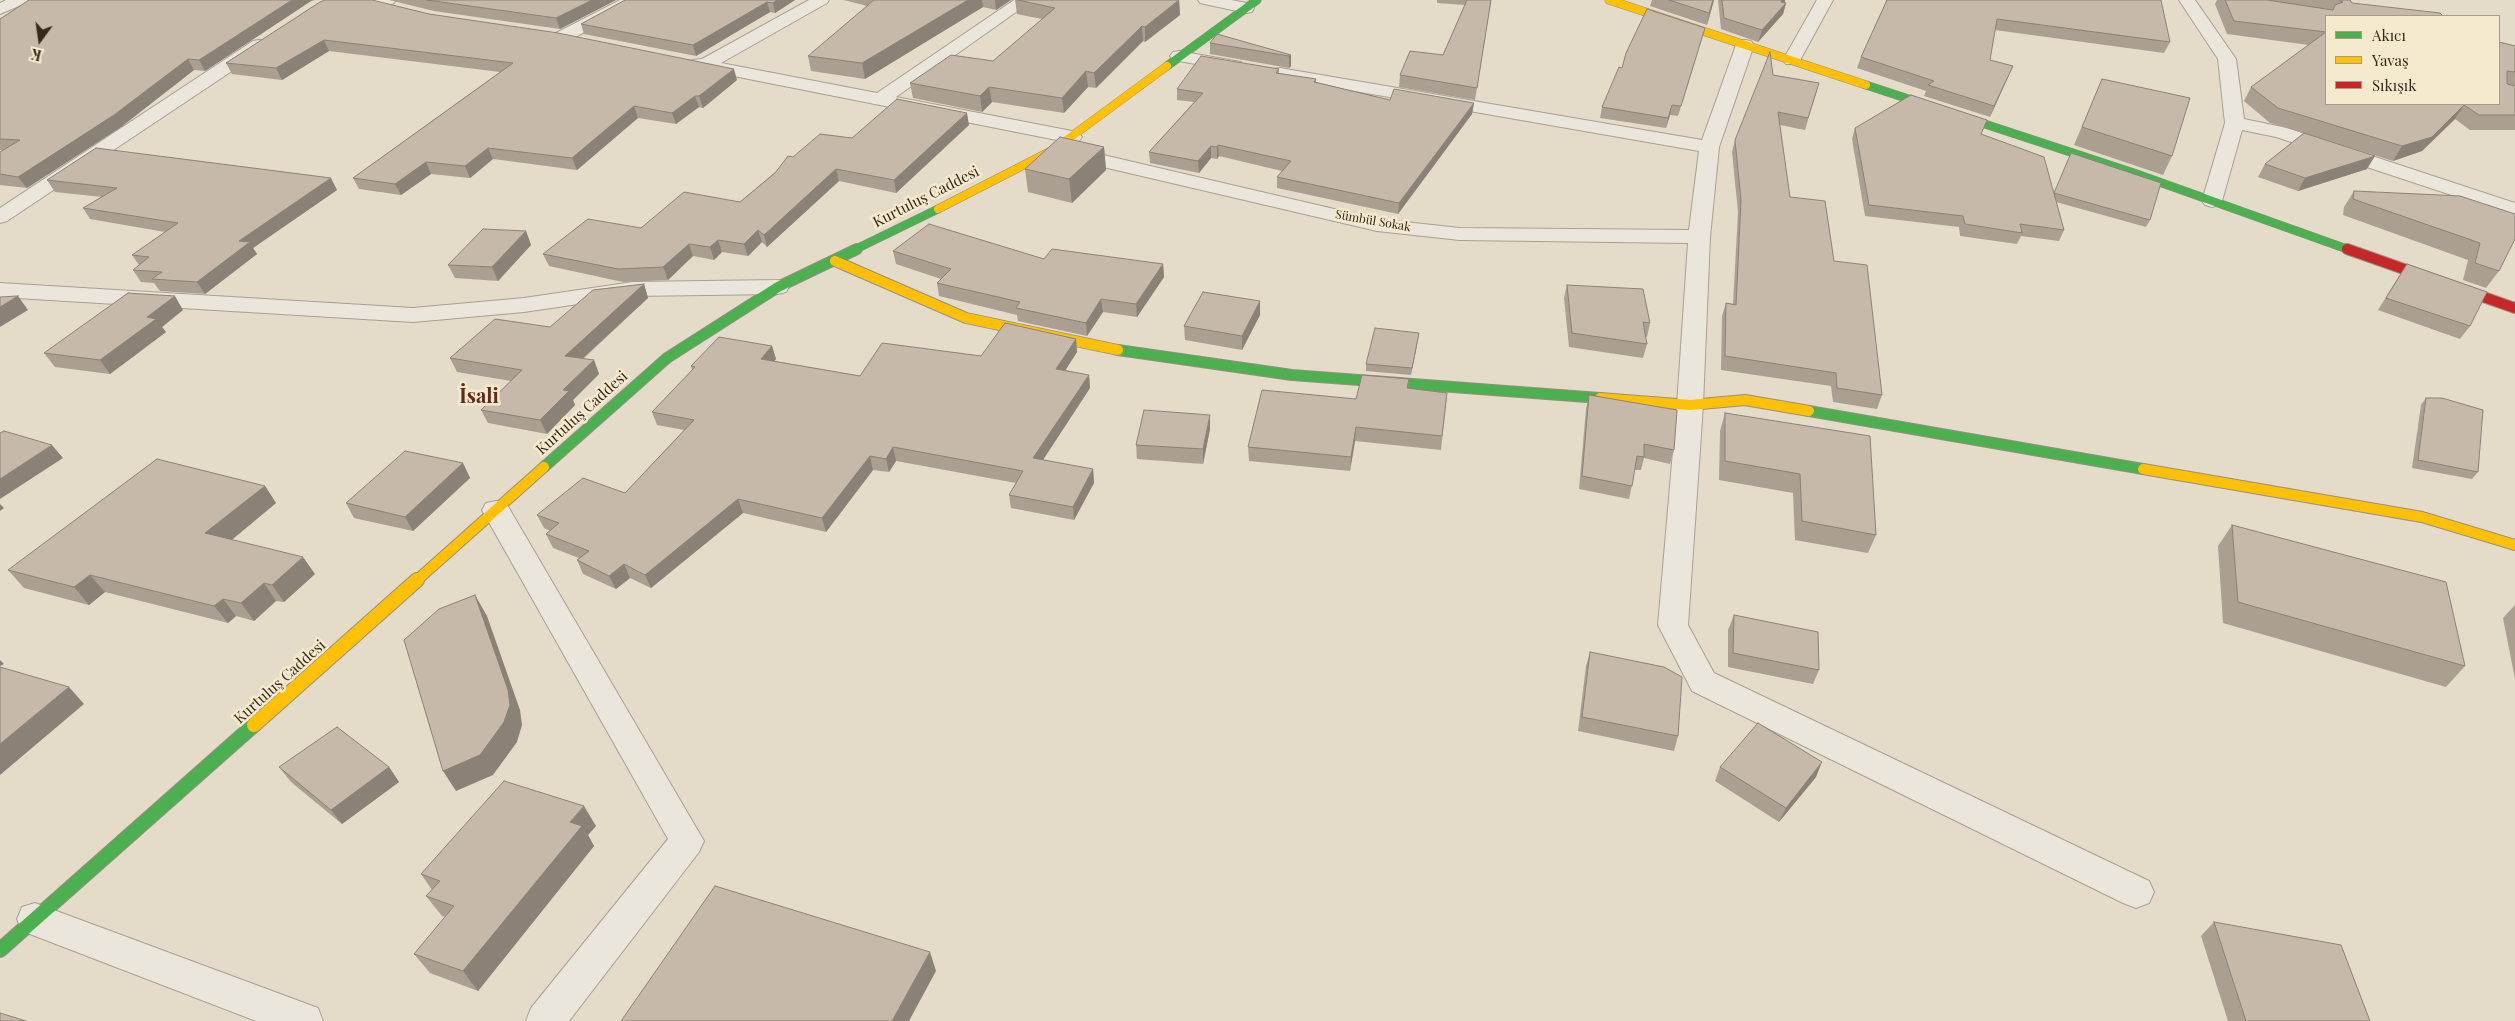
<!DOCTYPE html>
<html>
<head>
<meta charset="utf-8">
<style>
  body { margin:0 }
  #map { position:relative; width:2515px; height:1021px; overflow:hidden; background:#e4dbc9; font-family:"Playfair Display",serif }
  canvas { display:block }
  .legend { position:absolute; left:2325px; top:15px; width:175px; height:90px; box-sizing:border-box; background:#f6eace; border:1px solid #a99c86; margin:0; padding:6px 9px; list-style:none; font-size:15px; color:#36281b }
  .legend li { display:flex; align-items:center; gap:10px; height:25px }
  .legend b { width:25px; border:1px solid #a99c86 }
  .north { position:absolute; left:15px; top:15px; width:50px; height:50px; -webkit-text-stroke:4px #f6eace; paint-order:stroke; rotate:194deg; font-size:14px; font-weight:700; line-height:20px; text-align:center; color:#36281b }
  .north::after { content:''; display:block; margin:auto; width:18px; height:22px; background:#36281b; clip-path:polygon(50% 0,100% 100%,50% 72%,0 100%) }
</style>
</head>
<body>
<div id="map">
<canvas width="2515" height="1021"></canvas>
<ul class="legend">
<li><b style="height:6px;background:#4caf50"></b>Akıcı</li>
<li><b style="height:6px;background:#ffc107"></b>Yavaş</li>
<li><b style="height:6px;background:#c62828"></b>Sıkışık</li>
</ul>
<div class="north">K</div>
</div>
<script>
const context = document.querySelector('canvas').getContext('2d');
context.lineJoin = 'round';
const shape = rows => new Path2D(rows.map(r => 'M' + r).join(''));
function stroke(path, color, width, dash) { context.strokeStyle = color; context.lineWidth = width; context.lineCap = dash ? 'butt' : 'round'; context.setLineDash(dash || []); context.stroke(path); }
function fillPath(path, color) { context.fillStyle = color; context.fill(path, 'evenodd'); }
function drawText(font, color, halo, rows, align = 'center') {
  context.font = font + ' "Playfair Display",serif'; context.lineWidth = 5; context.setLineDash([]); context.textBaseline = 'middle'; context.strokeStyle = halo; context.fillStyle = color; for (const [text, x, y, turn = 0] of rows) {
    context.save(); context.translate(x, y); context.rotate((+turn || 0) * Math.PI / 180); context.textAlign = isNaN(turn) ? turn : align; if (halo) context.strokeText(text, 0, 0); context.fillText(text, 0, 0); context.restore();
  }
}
const street = shape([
  [6,0,28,0,26,3,0,14,0,3,6,0],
  [371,0,396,0,394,3,377,9,371,8,369,4,371,0],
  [620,0,640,0,638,3,568,41,562,42,556,41,553,37,556,33,620,0],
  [809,0,829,0,827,3,721,63,877,93,1014,0,1033,0,896,97,1072,131,1079,133,1082,137,1079,141,1072,143,698,69,692,68,689,64,692,60,702,59,809,0],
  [1198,0,1231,0,1252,4,1254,8,1252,12,1246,13,1200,3,1198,0],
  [1817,0,1833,0,1798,64,1786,64,1783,60,1817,0],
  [2179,0,2195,0,2236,59,2244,119,2287,128,2515,203,2515,216,2276,137,2242,130,2222,201,2219,205,2212,207,2205,205,2202,201,2225,123,2218,59,2179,0],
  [259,40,265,41,268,45,265,49,7,221,0,223,0,208,253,41,259,40],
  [1745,40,1751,41,1754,45,1719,147,1710,237,1703,405,1688,625,1714,673,2149,881,2154,892,2149,903,2136,908,2123,903,1692,691,1658,625,1677,405,1688,243,1460,240,1377,231,1069,159,1062,157,1059,153,1062,149,1069,147,1377,219,1460,228,1689,230,1699,151,1280,78,1274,77,1271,73,1274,69,1280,68,1702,140,1736,45,1739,41,1745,40],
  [1179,51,1235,61,1241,62,1244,66,1241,70,1235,71,1173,60,1170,56,1173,52,1179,51],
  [778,280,786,282,789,287,786,292,778,294,633,296,524,312,413,322,0,297,0,283,413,308,524,298,633,282,778,280],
  [496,501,506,503,704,841,699,852,569,1021,526,1021,531,1008,668,839,482,510,486,503,496,501],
  [35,903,318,1008,323,1021,256,1021,22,931,17,919,22,907,35,903]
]);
const fastFar2 = shape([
  [1167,66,1257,0],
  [1866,85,2134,173,2347,249],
  [854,250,938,209]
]);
const fastFar1 = shape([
  [1118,350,1292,375,1600,398],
  [1809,411,2143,469],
  [544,467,667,358,778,287,857,249]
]);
const fast = shape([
  [0,950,254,725]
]);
const slowFar2 = shape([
  [1609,0,1866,85],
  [938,209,1053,150,1167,66]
]);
const slowFar1 = shape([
  [835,261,966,318,1118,350],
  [1600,398,1690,405,1745,400,1809,411],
  [2143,469,2422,517,2515,545],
  [416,581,544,467]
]);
const slow = shape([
  [254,725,417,580]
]);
const jamFar1 = shape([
  [2347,249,2350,250]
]);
const jam = shape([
  [2347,249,2515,308]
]);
const wall = shape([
  [389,0,616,0,560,29,434,11],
  [625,0,795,0,775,13,770,12,696,56,584,34,581,24],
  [844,0,1011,0,996,10,983,7,865,79,811,71,808,56,867,6],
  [1015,0,1179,0,1180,15,1145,42,1143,41,1096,88,1088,87,1064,113,992,102,982,112,913,98,910,83,993,61,1042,19,1017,14],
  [1437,0,1491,0,1475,100,1399,87,1400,75,1443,55,1465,5,1437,3],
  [1652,0,1714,0,1707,25,1650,6],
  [1718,0,1785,0,1785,2,1786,3,1783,14,1758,42,1721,29],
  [1887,0,2170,42,2164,53,1995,30,1990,60,2013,66,1990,117,1924,96,1926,91,1857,68,1861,57],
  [2217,0,2350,0,2326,16,2499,42,2515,46,2515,130,2470,130,2455,119,2422,151,2393,161,2310,135,2367,169,2298,191,2258,177,2265,164,2304,133,2270,123,2244,101,2251,87,2309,45,2227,34,2215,4],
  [311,1,205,71,194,70,121,127,27,188,0,185,0,152,3,150,0,150,0,19],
  [429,14,737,80,703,108,699,107,676,124,638,118,577,170,493,159,470,178,431,174,401,195,359,189,353,178,500,72,329,51,282,80,232,74,226,63],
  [1705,28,1702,38,1678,116,1670,115,1666,128,1600,118,1602,107,1622,68],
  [1210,43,1291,55,1291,66,1289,68,1210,54],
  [1279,69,1279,73,1316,79,1316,82,1390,100,1474,103,1472,114,1398,214,1277,188,1277,177,1282,171,1219,156,1217,159,1211,158,1199,173,1150,163,1149,152,1194,102,1177,100,1177,89],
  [1773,75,1819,83,1805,130,1780,125,1790,197,1834,261,1882,395,1877,409,1833,402,1831,386,1721,370,1722,316,1726,303,1733,304,1738,212,1732,152,1735,140],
  [2102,79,2172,156,2163,175,2074,145],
  [969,125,896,193,839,181,767,247,762,242,748,256,722,252,714,260,693,256,668,280,623,282,549,266,543,254,740,202,793,157,852,138],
  [1855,128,1982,134,2054,193,2150,220,2146,227,2056,202,2064,230,2059,241,2021,236,2017,244,1960,236,1959,227,1865,216,1852,139],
  [1104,147,1106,170,1072,203,1028,192,1025,169],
  [47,180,337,190,253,248,257,254,205,294,160,291,154,283,141,282,133,270,139,265,132,255,165,232,90,219,83,208,102,197,55,192],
  [2354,191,2515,214,2499,271,2486,288,2463,280,2468,260,2343,215,2344,207],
  [526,231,531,245,498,281,455,278,448,265],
  [893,251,1044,259,1163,264,1164,277,1137,317,1103,312,1087,336,1018,321,1017,315,939,296,937,283,941,279,896,264],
  [2407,264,2470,326,2460,339,2378,310,2399,276],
  [644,284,648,298,583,359,594,360,599,374,573,400,575,405,547,434,488,423,481,410,511,381,457,372,450,358,550,327],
  [1567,285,1650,323,1647,337,1645,336,1647,344,1643,358,1569,347,1564,298],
  [183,310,162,327,166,332,110,374,55,367,44,353],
  [1260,315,1242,350,1185,340,1184,326],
  [1419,333,1411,375,1366,371,1366,364],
  [1076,339,1077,352,1065,370,1089,375,1090,388,1043,460,1093,469,1094,483,1074,520,1011,508,1009,495,1016,483,896,461,889,472,873,470,826,532,743,513,651,588,630,578,616,589,583,574,577,560,579,558,553,548,546,534,550,531,544,528,537,515,625,493,684,430,657,425,652,412,692,370,691,366,772,346,776,359,774,361,860,376,981,356],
  [1409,379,1408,389,1447,393,1441,450,1355,441,1350,471,1249,461,1248,447,1356,399],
  [1589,395,1674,450,1670,464,1644,458,1641,470,1635,470,1629,499,1579,489,1586,409],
  [2426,398,2478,472,2472,479,2412,468,2421,405],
  [1725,413,1876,535,1868,553,1795,540,1793,493,1719,480,1720,431],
  [1210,415,1210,429,1203,464,1137,459,1136,445],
  [463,463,470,478,413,531,354,518,346,503],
  [265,486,276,503,232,540,315,574,284,602,276,601,254,621,236,616,228,623,105,592,89,605,24,588,8,570],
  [2232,525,2465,666,2446,687,2223,623,2218,546],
  [2515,605,2515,679,2503,618],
  [1734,615,1819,670,1813,684,1728,667,1728,630],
  [1590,652,1678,736,1674,751,1578,731,1586,666],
  [279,767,389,767,399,782,342,824,291,782],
  [1720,767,1816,777,1779,822,1715,781],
  [596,826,588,835,594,846,478,991,430,973,414,954,445,917,442,916,426,896,432,890,421,874],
  [2214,922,2370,1021,2228,1021,2201,936]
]);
const shadedWall = shape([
  [292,0,315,0,311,1,205,71,199,60],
  [592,0,616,0,560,29,556,18],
  [777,0,795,0,775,13,773,3],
  [968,0,982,0,983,7,865,79,862,63],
  [995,0,1011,0,996,10],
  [1179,0,1180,15,1145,42,1145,27],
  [1713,0,1714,0,1707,25,1709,13],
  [1782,0,1785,0,1784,5,1786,3,1783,14,1758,42,1762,30],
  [767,2,770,12,696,56,693,45],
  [1142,26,1143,41,1096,88,1094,73],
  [324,40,329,51,282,80,276,68],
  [1291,55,1291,66,1289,68,1289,56],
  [188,59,194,70,121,127,27,188,18,177],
  [2013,66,2008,77,1990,117,1994,106],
  [734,69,737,80,703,108,699,96],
  [1086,71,1088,87,1064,113,1062,98],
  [989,87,992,102,982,112,980,96],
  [695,96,699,107,676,124,672,113],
  [1474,103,1472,114,1398,214,1399,203],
  [1672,105,1670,115,1666,128,1668,118],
  [2464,105,2455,119,2422,151,2393,161,2402,146],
  [634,106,638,118,577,170,572,158],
  [967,113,969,125,896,193,894,180],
  [1218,145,1219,156,1217,159,1217,147],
  [1211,146,1211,158,1199,173,1198,161],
  [1104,147,1106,170,1072,203,1069,179],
  [488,148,493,159,470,178,465,166],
  [2375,156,2367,169,2298,191,2305,178],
  [426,162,431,174,401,195,395,184],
  [836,169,839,181,767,247,764,235],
  [331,178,337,190,253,248,257,254,205,294,197,282,239,241],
  [758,230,762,242,748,256,744,244],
  [526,231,531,245,498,281,492,267],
  [718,240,722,252,714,260,710,247],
  [689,244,693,256,668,280,663,267],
  [1163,264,1164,277,1137,317,1136,304],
  [644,284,648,298,571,369,565,356],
  [18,296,28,310,0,327,0,307],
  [175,296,183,310,162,327,166,332,110,374,100,360,147,317],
  [1101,299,1103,312,1087,336,1086,323],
  [1260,301,1260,315,1242,350,1242,336],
  [1419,333,1418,340,1411,375,1412,368],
  [1076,339,1077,352,1058,382,1056,369],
  [772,346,776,359,765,372,761,359],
  [594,360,599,374,573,400,575,405,547,434,540,420,563,390],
  [1089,375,1090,388,1035,472,1033,458],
  [1210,415,1210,429,1203,464,1203,449],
  [1356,427,1355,441,1350,471,1351,457],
  [52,445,63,458,0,499,0,479],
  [893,447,896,461,889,472,886,459],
  [870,456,873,470,826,532,822,518],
  [463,463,470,478,413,531,405,517],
  [1093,469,1094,483,1074,520,1073,507],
  [265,486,276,503,218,551,205,533],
  [738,499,743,513,651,588,645,575],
  [0,504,4,508,0,511],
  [303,557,315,574,284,602,272,585],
  [624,564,630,578,616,589,609,576],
  [90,575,105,592,89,605,74,587],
  [264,583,276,601,254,621,241,603],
  [475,595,487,616,520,710,522,725,517,742,493,775,456,791,443,771],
  [223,599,236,616,228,623,214,606],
  [0,660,4,664,0,666],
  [69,687,84,704,0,775,0,744],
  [1822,762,1816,777,1779,822,1786,808],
  [389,767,399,782,342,824,331,810],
  [584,806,596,826,588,835,594,846,478,991,463,971,570,822],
  [930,952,936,971,909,1021,892,1021]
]);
const building = shape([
  [29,0,292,0,199,60,188,59,114,115,18,177,0,174,0,152,20,140,0,139,0,19,29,0],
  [325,0,372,0,429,14,558,33,734,69,699,96,695,96,672,113,634,106,572,158,488,148,465,166,426,162,395,184,353,178,513,63,324,40,276,68,226,63,320,2,325,0],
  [427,0,592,0,556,18,427,0],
  [625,0,777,0,773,3,767,2,693,45,581,24,625,0],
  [874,0,968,0,862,63,808,56,874,0],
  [1018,0,1179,0,1145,27,1142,26,1094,73,1086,71,1062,98,989,87,980,96,910,83,951,55,993,61,1055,8,1018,0],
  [1467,0,1491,0,1477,88,1400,75,1410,51,1443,55,1467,0],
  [1669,0,1713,0,1709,13,1669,0],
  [1722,0,1782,0,1781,2,1786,3,1762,30,1724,18,1722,0],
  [1887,0,2161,0,2170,42,1997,19,1990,60,2013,66,1994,106,1928,85,1934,81,1861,57,1887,0],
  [2225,0,2267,0,2333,10,2335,5,2343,2,2339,0,2350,0,2352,3,2440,13,2443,16,2326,16,2326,104,2499,104,2499,42,2515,46,2515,72,2507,71,2507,84,2515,86,2515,115,2479,115,2464,105,2432,137,2402,146,2278,108,2251,87,2326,32,2234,21,2225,0],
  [1647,9,1705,28,1681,106,1672,105,1668,118,1602,107,1619,67,1622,68,1626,53,1647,9],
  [1217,34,1291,55,1289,56,1210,43,1217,34],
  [1770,52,1773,75,1819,83,1808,118,1778,112,1790,197,1825,201,1834,261,1867,265,1882,395,1837,388,1836,373,1725,356,1726,303,1736,305,1741,200,1735,140,1770,52],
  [1201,56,1279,69,1276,73,1316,79,1314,82,1390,100,1394,89,1474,103,1399,203,1277,177,1291,161,1218,145,1217,147,1211,146,1198,161,1149,152,1203,93,1177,89,1201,56],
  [2102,79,2190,98,2172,156,2082,127,2102,79],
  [1911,95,1987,120,1981,134,2044,157,2064,230,2020,224,2022,233,1965,224,1963,216,1869,205,1855,128,1911,95],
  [897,99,967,113,894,180,836,169,764,235,758,230,744,244,718,240,710,247,689,244,663,267,618,269,543,254,588,219,641,228,684,192,740,202,775,173,788,156,793,157,820,134,852,138,897,99],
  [2304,133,2375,156,2305,178,2265,164,2304,133],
  [1060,137,1104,147,1069,179,1025,169,1060,137],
  [96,148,331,178,239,241,250,242,197,282,152,279,162,272,133,270,149,257,132,255,178,223,83,208,117,188,47,180,96,148],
  [2071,153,2161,183,2150,220,2054,193,2071,153],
  [2354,191,2460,196,2515,214,2515,239,2499,271,2475,263,2480,243,2353,199,2354,191],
  [929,224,1044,259,1052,249,1163,264,1136,304,1101,299,1086,323,1016,308,1020,302,937,283,951,269,893,251,929,224],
  [483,229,526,231,492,267,448,265,483,229],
  [2407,264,2487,292,2470,326,2386,298,2407,264],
  [644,284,565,356,594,360,563,390,569,391,540,420,481,410,522,370,450,358,495,319,550,327,593,290,644,284],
  [1567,285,1643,289,1650,323,1643,322,1647,344,1572,333,1567,285],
  [1203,292,1260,301,1242,336,1184,326,1203,292],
  [128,293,175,296,147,317,156,319,100,360,44,353,128,293],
  [18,296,0,307,0,297,18,296],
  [1005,323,1076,339,1056,369,1089,375,1033,458,1093,469,1073,507,1009,495,1023,471,893,447,886,459,870,456,822,518,738,499,645,575,624,564,609,576,577,560,589,551,546,534,559,523,537,515,583,478,625,493,694,420,652,412,695,367,691,366,719,337,772,346,761,359,860,376,882,343,981,356,1005,323],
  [1375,328,1419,333,1412,368,1366,364,1375,328],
  [1362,375,1409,379,1407,388,1447,393,1442,436,1356,427,1351,457,1248,447,1262,390,1356,399,1362,375],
  [1589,395,1677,410,1674,450,1644,444,1644,457,1637,456,1632,486,1582,476,1589,395],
  [2426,398,2442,398,2483,410,2478,472,2418,460,2426,398],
  [1144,410,1210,415,1203,449,1136,445,1144,410],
  [1725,413,1870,436,1876,535,1802,521,1800,474,1725,461,1725,413],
  [4,431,52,445,0,479,0,433,4,431],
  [405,451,463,463,405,517,346,503,405,451],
  [157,459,265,486,205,533,303,557,272,585,264,583,241,603,223,599,214,606,90,575,74,587,8,570,157,459],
  [2232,525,2446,582,2465,666,2238,602,2232,525],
  [475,595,508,690,510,705,504,722,480,755,443,771,404,640,439,609,475,595],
  [1734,615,1818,632,1819,670,1733,653,1734,615],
  [1590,652,1664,667,1682,677,1678,736,1582,717,1590,652],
  [0,667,69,687,0,744,0,667],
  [1758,723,1822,762,1786,808,1720,767,1758,723],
  [337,727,389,767,331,810,279,767,337,727],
  [504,781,584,806,570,822,582,826,463,971,414,954,454,906,426,896,440,881,421,874,504,781],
  [715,886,930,952,892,1021,621,1021,715,886],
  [2214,922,2341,945,2370,1021,2246,1021,2214,922],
  [0,1013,26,1021,0,1021,0,1013]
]);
const farStreetnames = [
  ["Sümbül Sokak",1373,221,10]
];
const streetNames = [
  ["Kurtuluş Caddesi",926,197,-27],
  ["Kurtuluş Caddesi",582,413,-42],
  ["Kurtuluş Caddesi",280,682,-42]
];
const districtNames = [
  ["İsali",479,397]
];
stroke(street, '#a8a093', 2);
stroke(fastFar2, '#988f83', 9);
stroke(fastFar1, '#988f83', 12);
stroke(fast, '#988f83', 16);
stroke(slowFar2, '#988f83', 9);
stroke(slowFar1, '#988f83', 12);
stroke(slow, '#988f83', 16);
stroke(jamFar1, '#988f83', 9);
stroke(jam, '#988f83', 12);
fillPath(street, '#ebe6db');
stroke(fastFar2, '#4caf50', 8);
stroke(fastFar1, '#4caf50', 10);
stroke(fast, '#4caf50', 14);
stroke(slowFar2, '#ffc107', 8);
stroke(slowFar1, '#ffc107', 10);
stroke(slow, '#ffc107', 14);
stroke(jamFar1, '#c62828', 8);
stroke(jam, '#c62828', 10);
fillPath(wall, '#ab9f92');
fillPath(shadedWall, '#8b8277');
fillPath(building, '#c7b9aa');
stroke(building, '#8b8277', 1);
drawText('12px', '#36281b', '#f6eace', farStreetnames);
drawText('15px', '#36281b', '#f6eace', streetNames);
drawText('bold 20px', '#64281a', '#f6eace', districtNames);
</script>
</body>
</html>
